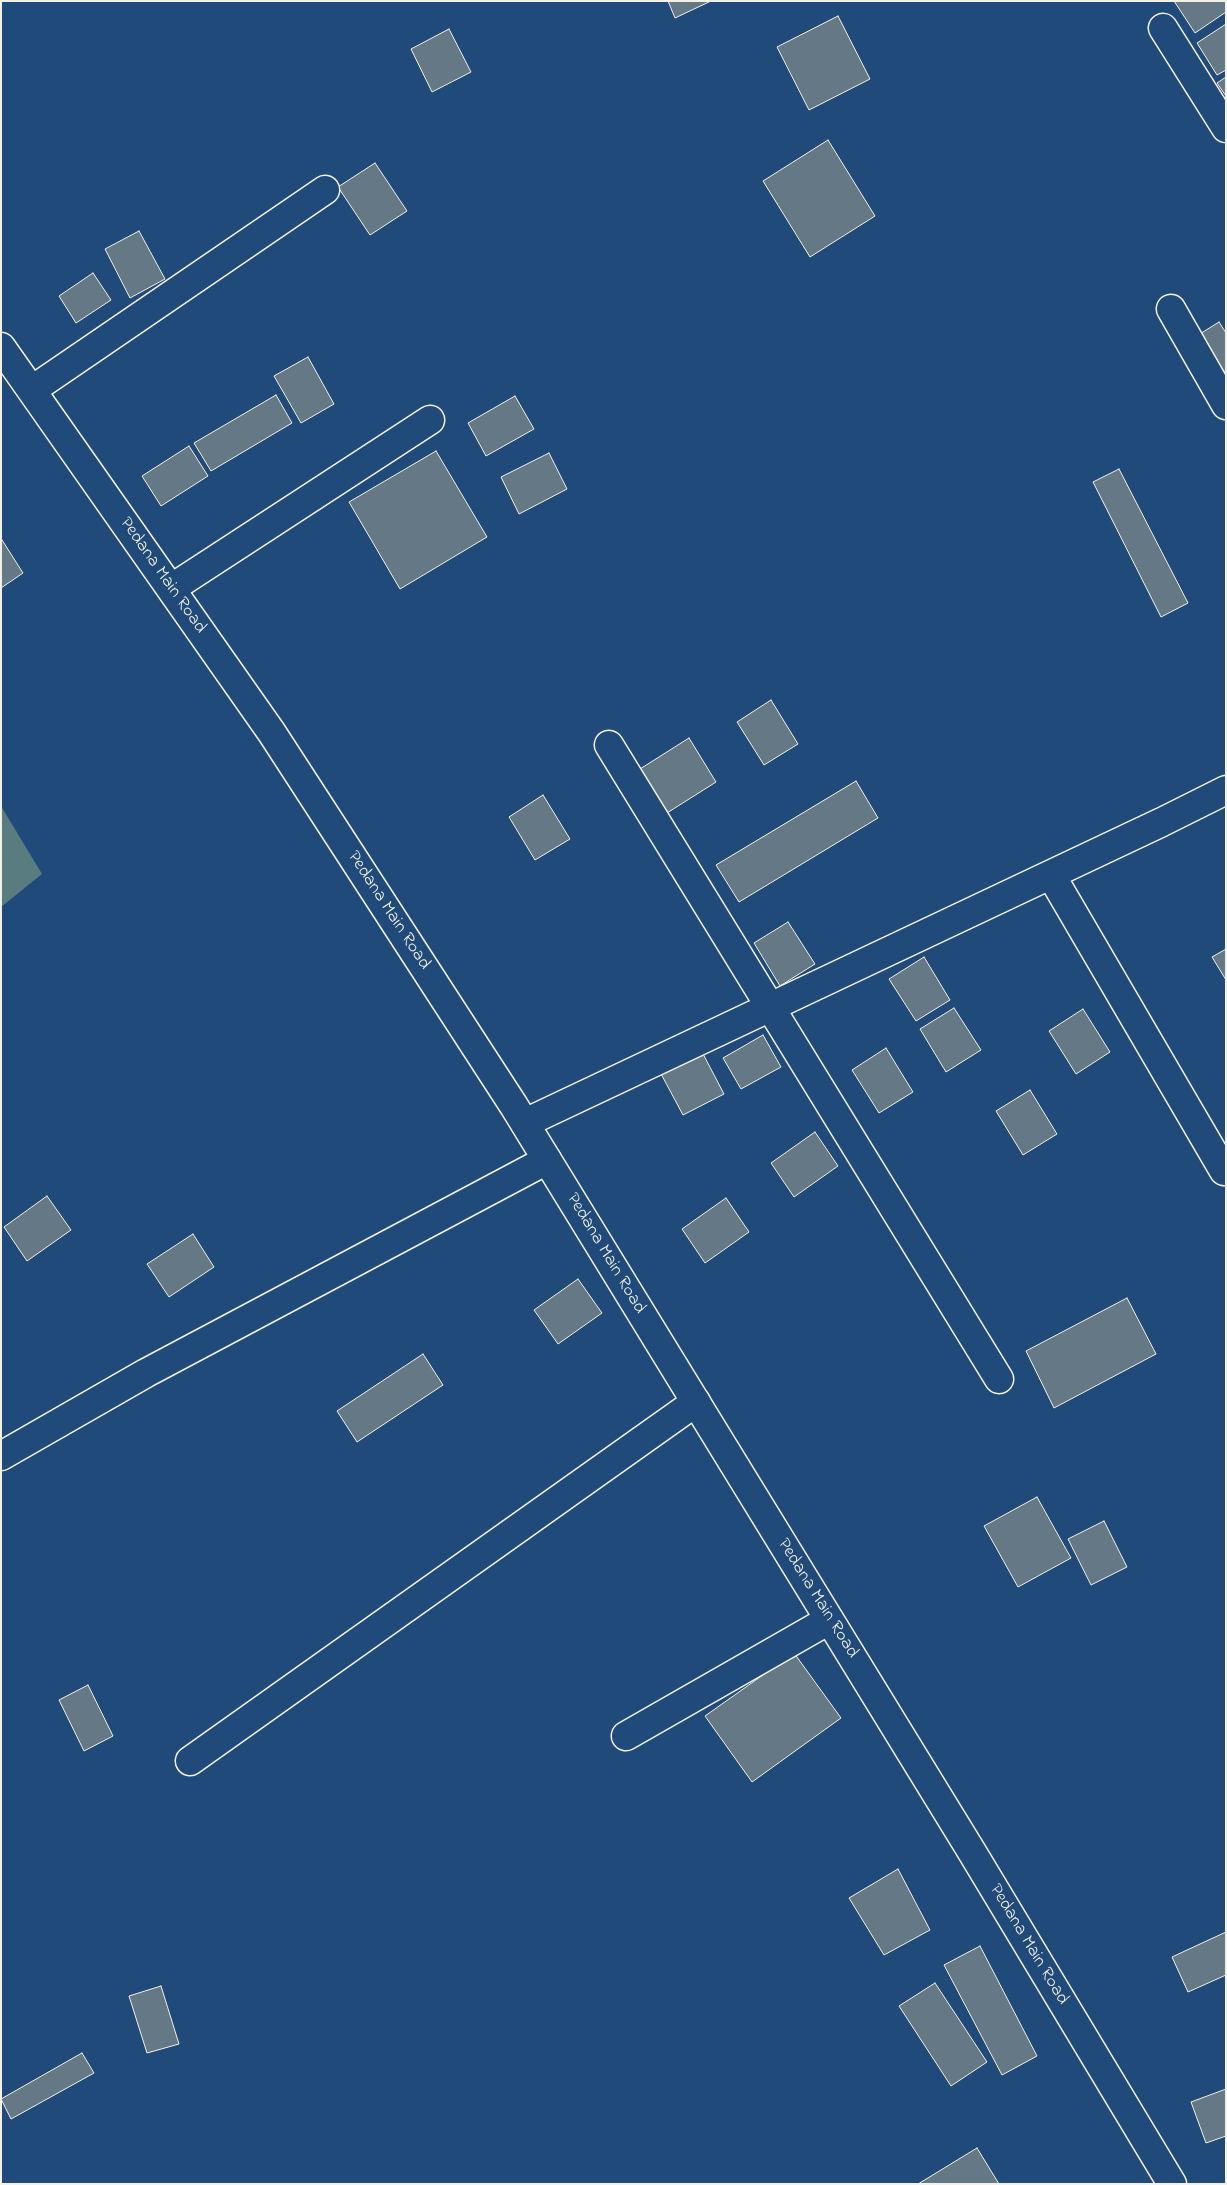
<!DOCTYPE html>
<html>
<head>
<meta charset="utf-8">
<style>
  body { margin:0 }
  #map { position:relative; width:1227px; height:2185px; overflow:hidden; background:#1f4a7a; font-family:"Indie Flower",sans-serif }
  canvas { display:block }
  .frame { position:absolute; inset:0; border:2px solid #f4f1e8; pointer-events:none }
</style>
</head>
<body>
<div id="map">
<canvas width="1227" height="2185"></canvas>
<div class="frame"></div>
</div>
<script>
const context = document.querySelector('canvas').getContext('2d');
context.lineJoin = 'round';
function fillPath(path, color) { context.fillStyle = color; context.fill(path, 'evenodd'); }
const shape = rows => new Path2D(rows.map(r => 'M' + r).join(''));
function stroke(path, color, width, dash) { context.strokeStyle = color; context.lineWidth = width; context.lineCap = dash ? 'butt' : 'round'; context.setLineDash(dash || []); context.stroke(path); }
function drawText(font, color, halo, rows, align = 'center') {
  context.font = font + ' "Indie Flower",sans-serif'; context.lineWidth = 5; context.setLineDash([]); context.textBaseline = 'middle'; context.strokeStyle = halo; context.fillStyle = color; for (const [text, x, y, turn = 0] of rows) {
    context.save(); context.translate(x, y); context.rotate((+turn || 0) * Math.PI / 180); context.textAlign = isNaN(turn) ? turn : align; if (halo) context.strokeText(text, 0, 0); context.fillText(text, 0, 0); context.restore();
  }
}
const green = shape([
  [1,806,42,874,1,907]
]);
const building = shape([
  [668,1,711,1,675,18,668,1],
  [1174,1,1226,1,1226,12,1195,33,1174,1],
  [838,16,870,79,809,110,777,47,838,16],
  [1226,24,1226,70,1217,75,1197,43,1226,24],
  [449,29,471,72,432,92,411,49,449,29],
  [1226,77,1226,96,1217,83,1226,77],
  [828,140,875,216,810,257,763,181,828,140],
  [375,163,407,211,370,235,338,187,375,163],
  [139,231,165,279,130,298,105,249,139,231],
  [93,273,111,300,76,323,59,296,93,273],
  [1219,322,1226,333,1226,386,1195,337,1219,322],
  [308,357,334,404,301,423,274,376,308,357],
  [276,395,292,423,211,471,194,443,276,395],
  [515,396,534,429,486,456,468,423,515,396],
  [189,446,208,476,161,506,142,476,189,446],
  [436,451,487,537,400,589,349,502,436,451],
  [549,453,567,489,519,514,501,477,549,453],
  [1119,469,1188,603,1161,617,1093,482,1119,469],
  [2,540,23,573,1,588,1,541,2,540],
  [771,700,798,744,764,765,737,722,771,700],
  [689,738,716,782,667,813,640,769,689,738],
  [856,781,878,818,739,902,716,865,856,781],
  [543,795,570,839,535,860,509,817,543,795],
  [788,922,815,964,780,986,754,943,788,922],
  [1226,949,1226,980,1212,957,1226,949],
  [924,957,950,1000,916,1021,889,979,924,957],
  [954,1008,981,1050,946,1072,920,1029,954,1008],
  [1083,1009,1110,1052,1076,1074,1049,1031,1083,1009],
  [763,1035,781,1067,741,1089,723,1058,763,1035],
  [886,1048,913,1092,879,1113,852,1070,886,1048],
  [701,1050,724,1094,683,1115,660,1072,701,1050],
  [1030,1090,1057,1134,1023,1155,996,1111,1030,1090],
  [815,1132,838,1166,794,1197,771,1163,815,1132],
  [47,1196,71,1230,27,1261,4,1227,47,1196],
  [726,1198,749,1232,705,1263,682,1229,726,1198],
  [193,1234,214,1267,169,1297,147,1264,193,1234],
  [578,1279,602,1313,558,1344,534,1310,578,1279],
  [1127,1298,1156,1354,1054,1408,1026,1351,1127,1298],
  [423,1354,443,1385,357,1442,337,1411,423,1354],
  [1037,1497,1071,1558,1018,1587,984,1526,1037,1497],
  [1104,1521,1127,1567,1091,1585,1068,1539,1104,1521],
  [794,1653,841,1718,752,1782,705,1716,794,1653],
  [88,1685,113,1736,84,1751,59,1700,88,1685],
  [898,1869,930,1930,884,1955,849,1898,898,1869],
  [1226,1932,1226,1975,1188,1992,1172,1957,1226,1932],
  [980,1946,1037,2056,1002,2075,944,1965,980,1946],
  [935,1983,987,2062,951,2086,899,2006,935,1983],
  [161,1986,179,2044,147,2053,129,1996,161,1986],
  [82,2053,94,2073,11,2119,1,2099,82,2053],
  [1226,2089,1226,2136,1206,2143,1191,2102,1226,2089],
  [977,2148,999,2184,918,2184,977,2148]
]);
const minor = shape([
  [1163,28,1226,128],
  [1171,309,1226,405],
  [32,390,325,190],
  [172,588,430,420],
  [609,745,999,1379],
  [1051,875,1224,1171],
  [525,1123,1162,822,1226,790],
  [1,1456,146,1373,547,1160],
  [626,1736,829,1620],
  [190,1761,696,1402]
]);
const major = shape([
  [1,347,272,733,514,1106,972,1852,1172,2184]
]);
const streetNames = [
  ["Pedana Main Road",162,576,55],
  ["Pedana Main Road",388,911,57],
  ["Pedana Main Road",605,1254,59],
  ["Pedana Main Road",817,1599,58],
  ["Pedana Main Road",1028,1945,59]
];
fillPath(green, '#597c81');
fillPath(building, '#657886');
stroke(building, '#f4f1e8', 1);
stroke(minor, '#f4f1e8', 31);
stroke(major, '#f4f1e8', 31);
stroke(minor, '#1f4a7a', 28);
stroke(major, '#1f4a7a', 28);
drawText('18px', '#f4f1e8', '#1f4a7a', streetNames);
</script>
</body>
</html>
